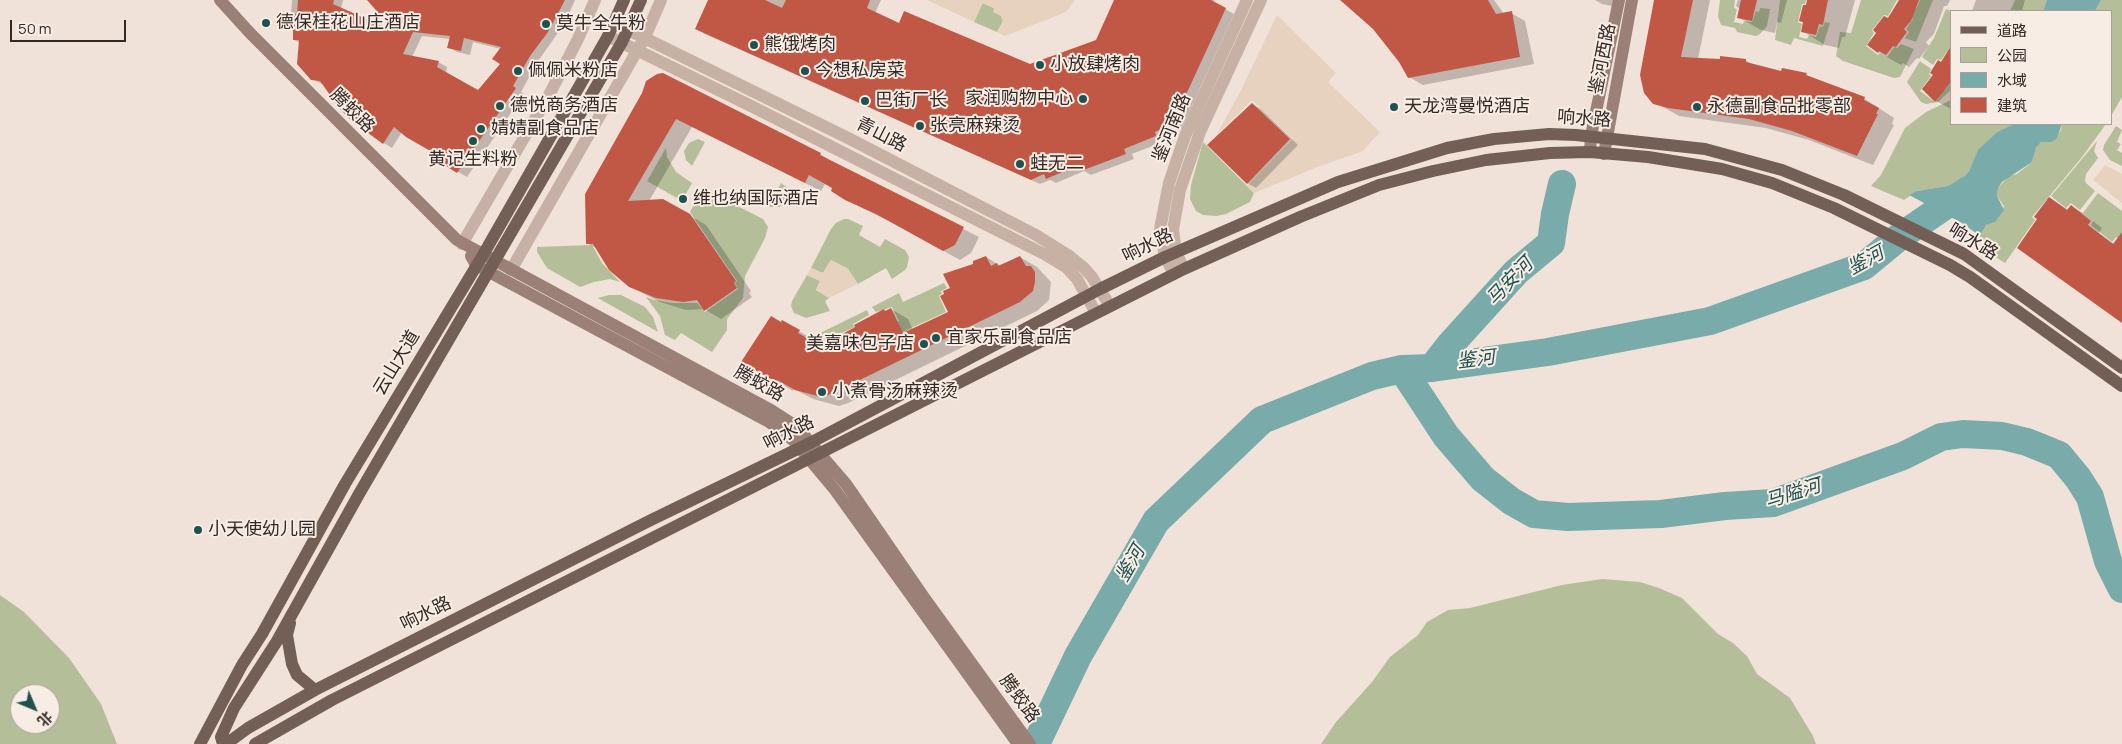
<!DOCTYPE html>
<html>
<head>
<meta charset="utf-8">
<style>
  body { margin:0 }
  #map { position:relative; width:2122px; height:744px; overflow:hidden; background:#f0e2d8; font-family:Manrope,"Noto Sans SC",sans-serif }
  canvas { display:block }
  .legend { position:absolute; left:1950px; top:10px; width:162px; height:115px; box-sizing:border-box; background:#f8ede4; border:1px solid #a99f98; margin:0; padding:6px 9px; list-style:none; font-size:15px; color:#332926 }
  .legend li { display:flex; align-items:center; gap:10px; height:25px }
  .legend b { width:25px; border:1px solid #a99f98 }
  .north { position:absolute; left:10px; top:684px; width:50px; height:50px; box-sizing:border-box; background:#f8ede4; border:1px solid #a99f98; border-radius:50%; rotate:135deg; font-size:14px; font-weight:700; line-height:20px; text-align:center; color:#332926 }
  .north::after { content:''; display:block; margin:auto; width:18px; height:22px; background:#1d5251; clip-path:polygon(50% 0,100% 100%,50% 72%,0 100%) }
  .scale { position:absolute; left:10px; top:20px; width:116px; height:22px; box-sizing:border-box; border:2px solid #332926; border-top:0; padding-left:6px; font-size:15px; line-height:18px; white-space:nowrap; color:#332926; -webkit-text-stroke:4px #f8ede4; paint-order:stroke }
</style>
</head>
<body>
<div id="map">
<canvas width="2122" height="744"></canvas>
<ul class="legend">
<li><b style="height:6px;background:#745f57"></b>道路</li>
<li><b style="height:14px;background:#b4be99"></b>公园</li>
<li><b style="height:14px;background:#78aba9"></b>水域</li>
<li><b style="height:14px;background:#c15845"></b>建筑</li>
</ul>
<div class="north">北</div>
<div class="scale">50 m</div>
</div>
<script>
const context = document.querySelector('canvas').getContext('2d');
context.lineJoin = 'round';
function fillPath(path, color) { context.fillStyle = color; context.fill(path, 'evenodd'); }
const shape = rows => new Path2D(rows.map(r => 'M' + r).join(''));
function stroke(path, color, width, dash) { context.strokeStyle = color; context.lineWidth = width; context.lineCap = dash ? 'butt' : 'round'; context.setLineDash(dash || []); context.stroke(path); }
function drawText(font, color, halo, rows, align = 'center') {
  context.font = font + ' Manrope,"Noto Sans SC",sans-serif'; context.lineWidth = 4; context.setLineDash([]); context.textBaseline = 'middle'; context.strokeStyle = halo; context.fillStyle = color; for (const [text, x, y, turn = 0] of rows) {
    context.save(); context.translate(x, y); context.rotate((+turn || 0) * Math.PI / 180); context.textAlign = isNaN(turn) ? turn : align; if (halo) context.strokeText(text, 0, 0); context.fillText(text, 0, 0); context.restore();
  }
}
const green = shape([
  [1720,0,1735,0,1734,8,1737,9,1734,22,1743,24,1744,21,1752,22,1756,11,1759,12,1760,8,1770,9,1767,26,1760,34,1756,36,1737,32,1735,28,1721,25,1718,16],
  [1780,0,1806,0,1805,4,1802,4,1798,22,1802,24,1799,37,1807,39,1809,35,1816,37,1820,26,1823,27,1825,22,1830,23,1823,46,1794,38,1791,45,1775,40],
  [1861,0,1897,0,1888,16,1884,15,1872,30,1874,33,1866,46,1878,55,1880,53,1887,57,1894,47,1897,48,1901,44,1914,49,1900,77,1894,78,1843,61,1836,56,1840,32,1851,33],
  [1920,0,1933,0,1916,42,1905,38,1909,32,1906,29,1913,19,1901,5,1916,9],
  [2015,0,2047,0,2043,11,2010,11],
  [2101,0,2122,0,2122,97,2111,116,2111,11,2095,11],
  [982,3,994,8,1001,16,1003,21,997,32,974,22],
  [1946,9,1951,11,1951,46,1941,60,1937,59,1933,65,1922,57,1934,38],
  [1920,61,1931,69,1929,74,1931,76,1920,91,1935,102,1943,89,1945,90,1951,83,1951,90,1938,102,1926,104,1921,102,1907,82],
  [1951,100,1951,124,2014,124,1997,132,1978,151,1969,171,1963,178,1948,186,1917,191,1904,200,1871,186,1881,175,1905,128,1926,112],
  [2062,124,2106,124,2082,157,2032,217,2035,220,2005,263,1988,252,1980,236,1986,225,2001,214,2004,206,1997,196,1998,188,2009,176,2017,174,2032,162,2036,148,2041,142,2052,142,2061,130],
  [2116,126,2122,130,2117,142,2121,144,2117,150,2122,153,2122,166,2110,160,2103,150,2104,145],
  [698,139,705,142,692,166,686,160,684,151,689,143],
  [2097,141,2094,151,2098,158,2086,174,2085,180,2086,183,2095,191,2080,210,2071,203,2066,208,2051,196],
  [1203,142,1254,193,1250,202,1226,214,1216,216,1203,215,1196,211,1190,199,1191,185],
  [666,148,667,157,676,172,692,183,682,201,647,181],
  [781,183,789,189,788,199,780,207,769,207],
  [702,188,763,219,768,227,765,238,745,276,743,298,727,319,727,330,712,352,681,333,675,340,665,335,660,316,646,297,655,300,672,303,697,303,705,312,738,289,735,283,737,281,690,212],
  [2098,193,2122,211,2122,242,2116,237,2112,242,2091,225,2093,221,2083,213],
  [844,219,848,219,863,226,859,235,880,247,885,239,905,250,909,257,907,267,905,270,892,279,886,268,858,284,848,269,831,260,823,273,811,268,831,229,836,223],
  [592,245,602,263,620,282,610,279,594,282,580,287,547,268,537,252,537,247],
  [807,275,820,281,816,290,829,298,825,301,830,311,806,318,794,313,791,306,792,301],
  [944,283,947,288,941,291,942,293,939,296,946,312,898,334,895,323,899,321,892,307,876,312,872,307,899,293,903,302],
  [609,295,621,295,645,307,653,317,658,332,598,298],
  [867,310,869,315,853,324,854,327,810,349,814,341,810,338],
  [1602,579,1640,582,1659,588,1682,598,1718,634,1733,643,1747,656,1757,674,1790,698,1813,736,1816,744,1321,744,1336,722,1372,682,1390,657,1418,635,1427,622,1448,610,1470,608,1562,585],
  [0,595,24,612,69,658,101,704,117,744,0,744],
  [20,694,50,694,50,724,20,724]
]);
const plaza = shape([
  [927,0,1075,0,1066,12,1005,36,997,32,1003,22,1001,16,993,12,994,8,983,3,974,22],
  [1277,15,1336,73,1328,82,1380,132,1363,151,1320,166,1254,193,1247,186,1293,139,1252,100,1217,134,1240,92],
  [2105,165,2122,174,2122,203,2093,180],
  [831,260,848,269,858,284,829,298,816,290,820,281,807,275,811,268,823,273]
]);
const water = shape([
  [2047,0,2101,0,2095,11,2043,11],
  [2014,124,2062,124,2057,138,2052,142,2041,142,2036,148,2032,162,2002,182,1998,188,1997,196,2004,210,1995,222,1986,225,1980,236,1962,223,1909,195,1917,191,1948,186,1963,178,1969,171,1978,150,1997,132]
]);
const shadow = shape([
  [292,0,343,0,341,9,400,35,368,0,575,0,565,23,538,61,521,92,524,94,467,177,445,164,448,160,402,132,392,148,384,143,353,120,324,85,312,79,300,43,294,40,294,32,290,29],
  [422,36,450,39,448,47,457,52,470,55,473,42,501,49,502,64,479,91,446,73,447,67,438,62,412,57],
  [710,0,881,0,875,13,899,24,1030,65,1097,41,1115,0,1214,0,1213,2,1234,14,1181,130,1163,137,1165,141,1132,154,1134,159,1091,175,1084,171,1056,183,1050,180,1040,184,705,34,697,29],
  [1341,0,1494,0,1504,14,1511,13,1525,21,1534,64,1423,85,1409,77,1400,62,1374,29],
  [1595,0,1619,0,1617,7,1602,4],
  [1655,0,1710,0,1698,59,1745,60,1753,65,1782,72,1783,69,1806,75,1816,80,1865,99,1894,118,1892,124,1894,125,1873,165,1809,140,1766,128,1679,116,1649,99,1641,75],
  [1738,0,1787,0,1781,23,1777,22,1775,33,1761,30,1738,17,1740,9,1736,6],
  [1808,0,1855,0,1845,37,1842,37,1839,48,1825,45,1802,31,1804,23,1800,21],
  [1900,0,1950,0,1947,6,1944,6,1934,34,1926,42,1929,46,1919,59,1917,58,1909,67,1903,63,1901,65,1878,52,1878,33],
  [1976,0,2025,0,2022,11,1972,11],
  [1951,48,1951,109,1936,101,1923,89],
  [643,94,820,154,835,164,979,237,971,253,960,260,893,223,862,208,833,191,834,187,826,182,821,191,692,127,649,201,663,200,706,225,751,291,749,293,752,297,721,319,704,309,686,310,660,302,629,286,598,249,587,243],
  [1252,104,1261,109,1298,145,1256,188,1247,183],
  [2050,198,2068,210,2071,206,2083,213,2102,228,2099,233,2114,244,2122,244,2122,321,2039,219],
  [986,257,1001,266,1020,257,1037,267,1051,282,1049,300,1037,311,848,403,839,406,813,399,794,389,793,391,742,361,783,322,816,341,814,343,821,347,891,309,908,319,913,330,949,313]
]);
const river = shape([
  [1432,368,1450,345,1516,272,1551,243,1555,214,1562,184],
  [1402,369,1446,436,1483,479,1511,501,1534,514,1568,517,1661,514,1725,506,1773,503,1903,456,1941,437,1963,434,2002,436,2027,442,2059,455,2078,478,2090,497,2108,561,2122,589],
  [1036,744,1078,656,1156,521,1262,420,1372,376,1402,369,1432,368,1548,352,1710,321,1864,266,1898,238,1968,190]
]);
const building = shape([
  [298,0,334,0,333,4,395,32,367,0,565,0,548,32,530,56,513,86,516,88,457,173,443,164,446,160,406,137,394,127,383,144,352,121,340,109,320,81,311,80,297,64,299,40,293,40,293,30,289,30,289,13,297,14],
  [413,32,450,36,447,48,461,51,464,38,501,47,492,59,500,64,478,90,437,67,439,61,403,54],
  [708,0,765,0,782,8,786,0,870,0,867,8,899,23,904,11,1030,64,1096,40,1114,0,1211,0,1226,8,1172,125,1155,132,1156,136,1124,149,1126,154,1081,171,1079,165,1046,179,1044,174,1031,180,695,29],
  [1340,0,1488,0,1496,14,1512,11,1520,57,1408,78,1399,62,1373,29],
  [1654,0,1693,0,1681,57,1720,59,1720,56,1746,59,1746,62,1781,71,1782,68,1807,73,1806,75,1865,97,1864,100,1879,108,1876,114,1878,114,1857,156,1792,131,1749,119,1668,108,1653,104,1644,93,1640,75],
  [1741,0,1757,0,1752,21,1737,18],
  [1807,0,1828,0,1823,25,1819,24,1816,35,1801,32,1803,22,1799,21,1803,5,1806,5],
  [1899,0,1919,0,1911,21,1904,29,1907,32,1896,47,1893,46,1886,55,1879,51,1878,53,1867,45,1876,33,1873,30,1884,16,1888,18],
  [1951,46,1951,82,1935,102,1922,89,1933,75,1930,73,1938,60,1941,62],
  [663,73,821,153,820,155,964,227,955,245,943,251,876,214,845,200,831,191,832,188,809,175,805,183,676,119,628,201,663,199,690,214,736,281,734,283,737,288,704,311,697,300,683,302,656,298,629,287,609,270,593,244,586,244,585,194,642,93,646,81,657,74],
  [1252,103,1290,139,1247,184,1207,145],
  [2049,197,2067,210,2071,205,2091,221,2088,225,2113,244,2122,232,2122,323,2017,248,2037,219,2034,217],
  [986,256,991,266,997,263,998,266,1020,256,1026,266,1031,266,1035,272,1035,282,1033,291,1020,302,831,394,821,397,795,390,777,380,776,382,741,362,771,316,781,322,782,320,800,330,798,333,821,346,855,327,854,325,884,309,885,311,891,308,903,333,948,312,940,296,944,294,943,291,950,288,943,274,973,264,973,261]
]);
const minor = shape([
  [462,244,549,95,578,39,595,0],
  [511,270,645,37,661,0]
]);
const tertiary = shape([
  [614,23,848,138,1036,235,1068,255,1084,268,1092,277,1110,306],
  [608,36,749,105,1046,255,1066,267,1077,279,1096,313],
  [1184,269,1176,252,1173,230,1180,190,1200,132,1261,0],
  [1174,274,1165,257,1160,229,1169,183,1185,136,1247,0]
]);
const secondary = shape([
  [220,0,250,33,457,240,771,410,796,426,846,484,923,596,1030,744],
  [1590,152,1591,136,1619,0],
  [1604,154,1632,0],
  [471,256,476,265,769,422,794,441,835,490,1018,744]
]);
const primary = shape([
  [290,623,287,635,292,664,297,675,315,690],
  [200,744,242,665,262,634,345,484,483,255,608,36,624,0],
  [223,744,221,737,234,708,277,641,359,494,622,42,641,0],
  [226,744,248,728,315,690,651,520,812,442,1100,289,1165,257,1338,182,1447,148,1494,139,1549,134,1576,135,1705,149,1782,170,1844,195,1964,254,2122,368],
  [255,744,332,700,1184,269,1300,217,1379,185,1433,171,1486,160,1550,153,1590,152,1648,157,1722,169,1772,183,1834,208,1950,265,1970,277,2122,386]
]);
const markers = [
  [266,23,5,"#1d5251"],
  [546,24,5,"#1d5251"],
  [754,45,5,"#1d5251"],
  [1040,65,5,"#1d5251"],
  [518,71,5,"#1d5251"],
  [805,71,5,"#1d5251"],
  [1083,99,5,"#1d5251"],
  [865,101,5,"#1d5251"],
  [500,106,5,"#1d5251"],
  [1394,107,5,"#1d5251"],
  [1697,107,5,"#1d5251"],
  [920,126,5,"#1d5251"],
  [481,129,5,"#1d5251"],
  [473,141,5,"#1d5251"],
  [1020,164,5,"#1d5251"],
  [683,199,5,"#1d5251"],
  [936,338,5,"#1d5251"],
  [924,344,5,"#1d5251"],
  [822,392,5,"#1d5251"],
  [198,530,5,"#1d5251"]
];
const poiNames = [
  ["德保桂花山庄酒店",276,23],
  ["莫牛全牛粉",556,24],
  ["熊饿烤肉",764,45],
  ["小放肆烤肉",1050,65],
  ["佩佩米粉店",528,71],
  ["今想私房菜",815,71],
  ["家润购物中心",1073,99,"right"],
  ["巴街厂长",875,101],
  ["德悦商务酒店",510,106],
  ["天龙湾曼悦酒店",1404,107],
  ["永德副食品批零部",1707,107],
  ["张亮麻辣烫",930,126],
  ["婧婧副食品店",491,129],
  ["黄记生料粉",473,160,"center"],
  ["蛙无二",1030,164],
  ["维也纳国际酒店",693,199],
  ["宜家乐副食品店",946,338],
  ["美嘉味包子店",914,344,"right"],
  ["小煮骨汤麻辣烫",832,392],
  ["小天使幼儿园",208,530]
];
const streetNames = [
  ["鉴河西路",1603,59,-79],
  ["腾蛟路",352,111,45],
  ["响水路",1584,119,4],
  ["鉴河南路",1172,128,-68],
  ["青山路",881,135,27],
  ["响水路",1973,242,31],
  ["响水路",1148,246,-26],
  ["云山大道",397,363,-59],
  ["腾蛟路",759,384,29],
  ["响水路",789,433,-27],
  ["响水路",426,614,-26],
  ["腾蛟路",1019,699,54]
];
const waterNames = [
  ["鉴河",1866,261,-29],
  ["马安河",1510,282,-46],
  ["鉴河",1476,360,-7],
  ["马隘河",1793,494,-17],
  ["鉴河",1131,564,-60]
];
fillPath(green, '#b4be99');
fillPath(plaza, '#e7d2bf');
fillPath(water, '#78aba9');
fillPath(shadow, '#0003');
stroke(river, '#78aba9', 28);
fillPath(building, '#c15845');
stroke(minor, '#c7b1a5', 12);
stroke(tertiary, '#c7b1a5', 12);
stroke(secondary, '#9a8076', 12);
stroke(primary, '#745f57', 12);
for (const [x, y, r, color] of markers) { const dot = new Path2D(); dot.arc(x, y, r, 0, 2 * Math.PI); context.fillStyle = color; context.fill(dot); stroke(dot, '#f8ede4', 2); }
drawText('18px', '#332926', '#f8ede4', poiNames, 'left');
drawText('18px', '#332926', '#f8ede4', streetNames);
drawText('italic 19px', '#1d5251', '#f8ede4', waterNames);
</script>
</body>
</html>
